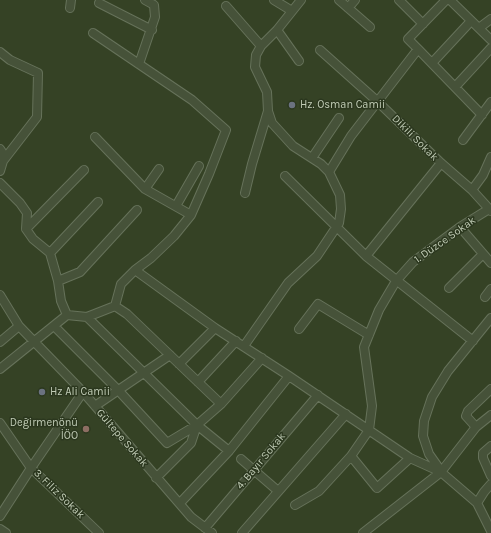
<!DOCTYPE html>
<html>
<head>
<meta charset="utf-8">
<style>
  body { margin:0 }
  canvas { display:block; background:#354225 }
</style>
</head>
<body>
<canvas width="491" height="533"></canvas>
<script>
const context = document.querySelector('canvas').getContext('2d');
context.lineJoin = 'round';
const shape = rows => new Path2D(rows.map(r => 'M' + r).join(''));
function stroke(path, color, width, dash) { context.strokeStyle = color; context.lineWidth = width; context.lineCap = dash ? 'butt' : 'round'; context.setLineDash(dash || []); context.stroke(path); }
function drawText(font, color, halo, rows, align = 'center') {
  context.font = font + ' Karla,sans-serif'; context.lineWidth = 3; context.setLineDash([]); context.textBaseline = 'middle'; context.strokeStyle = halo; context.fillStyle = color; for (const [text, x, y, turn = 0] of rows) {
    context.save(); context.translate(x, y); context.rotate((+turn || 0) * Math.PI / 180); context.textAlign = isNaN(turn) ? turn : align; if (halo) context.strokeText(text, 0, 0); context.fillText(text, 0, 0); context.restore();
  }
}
const minor = shape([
  [274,0,292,11],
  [339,0,370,27],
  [399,0,423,24],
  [450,0,491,40],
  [99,3,152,30],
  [226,6,261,46],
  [70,8,71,0],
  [348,8,355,0],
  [479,28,491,19],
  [277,30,299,61],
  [93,33,192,100,226,130,209,174,191,215,174,236,151,258,135,270,121,284,115,306],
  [418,49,482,115],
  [320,50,377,101,441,163,472,190,491,211],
  [0,52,10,60,38,73,37,117,3,161],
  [432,63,471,21],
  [139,64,155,17,154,5,145,0],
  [455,87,491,48],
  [95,137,145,189,191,215],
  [463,140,491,102],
  [0,149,2,152,3,161,0,171],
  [312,158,339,118],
  [329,172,351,136,418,49,408,39,446,0],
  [285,176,366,256,473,341],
  [0,183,20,203,27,213,26,229,33,239,50,253,58,281,61,301,67,315,87,317,115,306],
  [145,189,159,169],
  [472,190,483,175,491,157],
  [245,193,252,164,268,111],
  [176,206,199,166],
  [460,227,491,263],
  [26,229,84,170],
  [50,253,98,202],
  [366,256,441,163],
  [135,270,215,328,289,376,410,458,441,472,477,503,491,531],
  [58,281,80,272,137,210],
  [449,288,483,254],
  [0,295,19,326,83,392,191,517,212,533],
  [485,297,491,289],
  [115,306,127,314,221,404],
  [87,317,197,425,229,451],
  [54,326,118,390,167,443,197,425,221,404,262,358],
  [299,329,318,304,369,335],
  [0,342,19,326],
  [244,346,288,283,317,256,339,223,341,209,340,195,329,172,321,164,293,146,272,123,268,111,267,92,255,67,256,55,261,46,277,30,301,0],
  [179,364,215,328],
  [0,369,67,315],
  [198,382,236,341],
  [83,392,31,468,99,533],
  [95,406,170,355],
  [0,423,31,468,0,516],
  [476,427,466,416,468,411,491,389],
  [491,446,483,453,483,458,491,476],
  [410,458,377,488,351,456,369,430,372,406,364,347,379,310,396,281,413,262,460,227,489,209],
  [241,459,278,491],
  [441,471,429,454,423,436,424,421,432,397,448,371,491,318],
  [156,478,191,443,197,425],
  [180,503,229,451,289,376],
  [477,503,484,492,491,484],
  [295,505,319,491,351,456],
  [205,528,318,395],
  [0,529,6,533],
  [242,533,346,414],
  [363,533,441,472,476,427,491,415]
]);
const markers = [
  [292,105,4,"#6b7280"],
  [42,392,4,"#6b7280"],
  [86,429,4,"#8d6e63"]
];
const poiNames = [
  ["Hz. Osman Camii",300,105],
  ["Hz Ali Camii",50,392],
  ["Değirmenönü",78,423,"right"],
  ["İÖO",78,436,"right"]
];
const streetNames = [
  ["Dikili Sokak",415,138,45],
  ["1. Düzce Sokak",445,240,-35],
  ["Gültepe Sokak",122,438,49],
  ["4. Bayır Sokak",261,461,-50],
  ["3. Filiz Sokak",59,494,44]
];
stroke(minor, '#66725a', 10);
stroke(minor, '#465239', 8);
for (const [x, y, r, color] of markers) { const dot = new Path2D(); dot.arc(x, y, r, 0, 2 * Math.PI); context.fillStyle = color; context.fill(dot); stroke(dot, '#2b371e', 1.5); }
drawText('11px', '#c1ccb6', '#2b371e', poiNames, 'left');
drawText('11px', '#c1ccb6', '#2b371e', streetNames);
</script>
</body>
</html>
